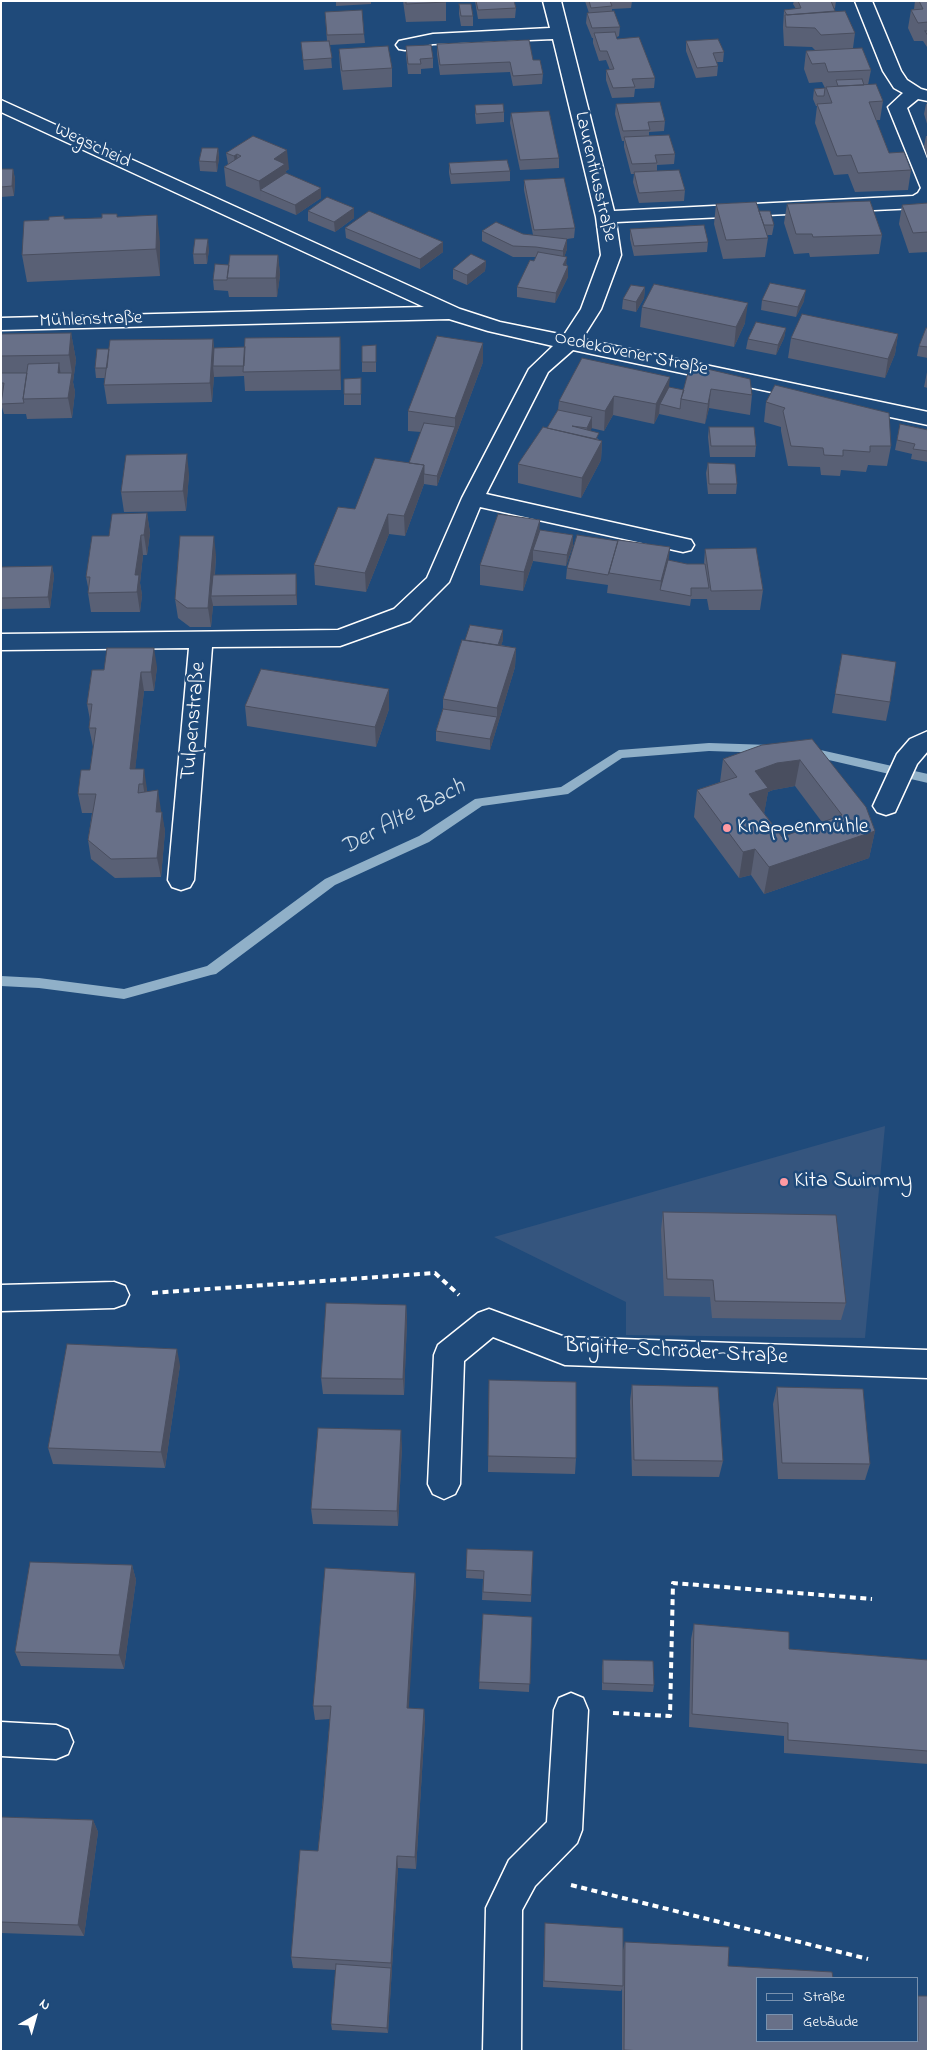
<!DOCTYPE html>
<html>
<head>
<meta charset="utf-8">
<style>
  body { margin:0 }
  #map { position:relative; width:929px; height:2052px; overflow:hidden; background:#1f4a7a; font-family:"Indie Flower",sans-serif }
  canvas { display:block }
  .frame { position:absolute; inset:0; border:2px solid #fff; pointer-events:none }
  .legend { position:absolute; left:756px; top:1977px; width:162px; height:65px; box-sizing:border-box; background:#1f4a7a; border:1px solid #7992af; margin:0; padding:6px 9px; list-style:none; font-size:15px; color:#fff }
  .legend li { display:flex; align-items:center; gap:10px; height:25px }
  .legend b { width:25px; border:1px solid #7992af }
  .north { position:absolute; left:10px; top:1992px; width:50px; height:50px; -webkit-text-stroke:4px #1f4a7a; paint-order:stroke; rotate:38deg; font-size:14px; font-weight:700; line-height:20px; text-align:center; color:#fff }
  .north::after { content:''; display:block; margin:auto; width:18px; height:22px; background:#fff; clip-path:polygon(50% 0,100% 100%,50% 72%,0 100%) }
</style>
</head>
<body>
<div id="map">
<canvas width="929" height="2052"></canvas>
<div class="frame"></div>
<ul class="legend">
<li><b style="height:6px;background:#1f4a7a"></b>Straße</li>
<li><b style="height:14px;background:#687088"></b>Gebäude</li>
</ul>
<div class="north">N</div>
</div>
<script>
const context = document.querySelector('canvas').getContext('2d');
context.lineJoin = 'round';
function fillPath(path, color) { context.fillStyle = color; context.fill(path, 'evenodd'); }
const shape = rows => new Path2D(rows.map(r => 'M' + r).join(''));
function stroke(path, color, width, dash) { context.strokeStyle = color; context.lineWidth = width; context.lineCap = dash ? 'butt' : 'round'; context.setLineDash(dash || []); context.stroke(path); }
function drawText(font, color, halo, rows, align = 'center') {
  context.font = font + ' "Indie Flower",sans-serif'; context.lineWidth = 5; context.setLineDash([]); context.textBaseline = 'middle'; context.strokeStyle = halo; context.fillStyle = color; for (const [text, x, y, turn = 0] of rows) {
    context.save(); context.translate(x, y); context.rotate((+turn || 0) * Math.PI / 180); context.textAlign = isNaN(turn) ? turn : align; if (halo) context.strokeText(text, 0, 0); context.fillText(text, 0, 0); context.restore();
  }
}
const built = shape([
  [885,1126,865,1338,626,1335,626,1302,494,1237]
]);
const stream = shape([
  [709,743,770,745,776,749,770,753,709,751,622,758,568,794,482,806,429,842,335,885,216,974,211,975,124,999,39,988,1,986,1,976,39,978,124,989,207,966,325,879,419,836,475,799,561,787,619,750,709,743],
  [807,747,928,774,928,783,803,754,801,751,807,747]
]);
const path = shape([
  [152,1293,435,1273,459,1295],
  [613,1713,670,1716,673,1583,872,1599],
  [571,1885,868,1959]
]);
const minor = shape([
  [543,1,561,1,614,211,913,196,918,193,921,188,888,107,903,93,894,88,883,71,855,1,872,1,901,71,907,80,921,89,928,91,928,101,918,99,907,108,928,161,928,204,917,208,616,222,621,255,601,309,582,339,928,412,928,425,573,350,548,372,486,494,691,540,694,545,691,550,683,552,480,507,449,582,410,621,340,646,212,647,194,880,190,887,181,890,172,887,168,880,189,648,1,650,1,634,338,630,394,609,427,578,462,498,529,369,553,346,488,331,449,319,1,330,1,318,424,307,1,112,1,100,460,309,500,322,564,335,581,309,601,255,596,217,553,39,433,44,405,50,399,49,396,45,399,41,433,34,550,28,543,1],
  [928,731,928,751,917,764,895,812,886,815,877,812,873,806,897,754,910,739,928,731],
  [114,1282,125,1286,129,1295,125,1304,114,1308,1,1311,1,1285,114,1282],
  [489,1309,565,1337,928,1350,928,1378,565,1365,493,1337,464,1361,460,1484,455,1494,444,1499,433,1494,428,1484,434,1355,438,1345,478,1313,489,1309],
  [571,1693,583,1698,588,1710,582,1830,577,1843,535,1886,522,1910,521,2051,483,2051,486,1908,509,1860,547,1822,554,1710,559,1698,571,1693],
  [1,1722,56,1725,68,1730,73,1742,68,1754,56,1759,1,1756,1,1722]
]);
const wall = shape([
  [336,1,371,1,371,4,336,6],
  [403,1,446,1,446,21,406,22],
  [475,1,514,1,516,8,515,18,478,19],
  [585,1,632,1,631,8,612,9,612,11,620,27,619,36,617,37,617,39,655,78,654,88,635,89,634,97,612,98,606,80,606,70,610,70,606,60,599,61,593,43,593,38,592,38,586,23,587,13,589,13],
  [794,1,836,1,835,8,834,8,835,11,855,33,853,48,871,70,868,85,883,101,880,120,876,120,889,153,911,170,908,190,855,192,848,174,834,175,815,123,817,106,816,106,813,99,814,89,825,88,822,82,809,83,804,69,806,51,815,50,812,47,784,46,783,27,784,10,796,9,793,4],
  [915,1,928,1,928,47,927,47,923,41,914,41,908,28,911,10,914,9],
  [459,4,473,16,473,26,461,26,459,14],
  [325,12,364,34,365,43,330,45,332,68,304,70,301,42,327,41],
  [686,41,724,52,723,62,717,62,718,66,717,76,696,78,686,51],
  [437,44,533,60,543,74,542,84,513,86,510,72,440,75,437,54],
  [406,46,433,58,433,68,421,69,421,74,408,74,406,55],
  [339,49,392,68,392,87,343,90,340,68],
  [616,104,665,121,664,131,649,132,649,136,675,154,674,164,657,165,657,171,685,190,684,201,639,203,633,182,634,174,631,174,624,147,624,141,622,141,615,114],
  [926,104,928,104,928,127,924,114],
  [475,105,504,112,504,122,476,124,475,115],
  [511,113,559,158,559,168,520,170,510,123],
  [253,136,289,169,286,171,286,173,321,198,296,215,226,186,224,167,228,164,226,153],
  [926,136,928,136,928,160,924,146],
  [218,148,219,158,217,172,200,171,199,161],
  [449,163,510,171,510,181,451,184,449,173],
  [1,169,13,169,15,179,14,196,1,197],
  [524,180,575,228,574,238,567,239,567,249,564,257,567,266,568,266,568,277,555,303,517,297,517,287,536,257,513,257,482,241,482,231,533,235,524,190],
  [928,203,928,252,909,253,899,224,902,205],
  [716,204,759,211,774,225,772,235,767,235,768,238,765,257,723,259,714,224],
  [787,204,882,235,879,254,810,257,809,253,794,254,784,223],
  [354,208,354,218,335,232,308,221,308,211],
  [117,217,160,242,160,276,27,282,22,255,65,219],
  [345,228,443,242,443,252,420,269,346,238],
  [630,229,708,242,707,252,634,256,630,239],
  [209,249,207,264,194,264,193,254],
  [278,255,280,275,277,297,229,297,228,291,214,290,213,280],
  [486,261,485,271,467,285,453,279,453,269],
  [645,287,644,298,636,312,622,309,623,299],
  [762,300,804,301,796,317,761,310],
  [642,307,745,323,734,347,640,327],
  [786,328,784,338,776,355,746,349,748,339],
  [928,328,928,358,917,356,919,346],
  [71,333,76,360,73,382,75,392,72,418,27,419,26,414,4,414,1,404,3,394,1,394,1,334],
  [898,334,895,354,885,378,788,358,791,338],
  [340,337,341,356,341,390,245,391,244,376,214,377,214,376,212,402,107,404,104,385,105,378,96,378,95,368,109,349,213,339,214,348,245,347],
  [376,345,376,372,362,372,362,362],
  [483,362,437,486,424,484,405,536,389,534,366,592,315,585,314,565,355,509,409,463,421,432,408,431,408,411],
  [690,365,752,395,750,415,709,408,705,424,659,414,654,424,613,415,604,431,591,428,590,431,599,440,602,441,601,460,581,498,518,483,518,464,547,428,558,410,559,401,669,387,684,390],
  [928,367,928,388,924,387],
  [361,378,361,405,344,405,344,394],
  [775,385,891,446,887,466,868,465,866,472,841,470,840,476,821,475,820,467,788,466,781,431,781,427,764,422,766,402],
  [900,424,928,430,928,462,911,459,912,454,895,450],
  [709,427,756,446,755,457,710,457,708,437],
  [708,463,737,484,736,494,708,494,706,473],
  [189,474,186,511,124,512,121,492],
  [147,513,150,533,147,555,143,555,140,583,142,595,140,612,91,612,88,593,88,587,86,577,109,536],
  [540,530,573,535,573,545,566,566,533,561,523,591,480,585,480,565],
  [618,541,670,547,668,560,687,564,704,564,705,549,763,590,760,610,709,610,707,599,691,599,690,606,607,593,608,585,566,579,567,568],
  [216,555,215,575,297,584,297,605,213,606,213,605,211,627,190,627,178,618,175,599],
  [1,566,1,567,52,566,54,576,50,608,1,609],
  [503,640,501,645,516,648,515,667,490,750,436,741,436,731,443,709,443,699],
  [842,654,890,702,886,721,832,713],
  [157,667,154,691,144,691,135,769,147,789,147,792,161,810,161,812,165,831,161,877,115,878,91,859,88,840,92,813,82,813,78,794,90,770,93,747,89,728,90,720,87,704,92,670],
  [245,706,389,709,376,747,247,726],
  [812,739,875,831,869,858,764,894,751,875,739,878,694,817,697,790,720,782,723,759],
  [795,786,822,822,782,837,764,813,768,792,773,790],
  [663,1212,846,1303,841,1320,712,1318,710,1297,664,1296,661,1230],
  [406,1305,407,1321,404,1395,323,1394,321,1378],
  [180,1365,165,1468,53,1464,48,1448],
  [489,1380,576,1458,575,1474,488,1472],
  [632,1385,723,1461,719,1477,632,1476,630,1401],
  [777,1387,870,1464,865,1480,778,1479,773,1404],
  [402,1446,398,1526,313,1524,311,1509],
  [467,1549,533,1551,531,1602,482,1600,483,1579,466,1578],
  [132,1565,136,1580,124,1669,21,1666,15,1652],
  [415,1573,416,1588,408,1708,424,1709,425,1723,416,1869,398,1868,388,2033,332,2030,331,2024,336,1970,293,1968,291,1957,318,1851,330,1719,315,1720,313,1706],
  [483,1614,532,1617,529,1692,479,1689],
  [694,1624,789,1649,928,1660,928,1764,784,1753,784,1736,689,1727,691,1639],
  [603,1660,654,1685,653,1692,602,1690,602,1667],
  [1,1817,93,1820,98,1832,84,1936,1,1933],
  [545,1923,623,1950,625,1942,728,1966,928,2051,622,2051,622,1989,621,1991,543,1987]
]);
const shadedWall = shape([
  [218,148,219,158,217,172,216,162],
  [287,150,289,169,286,171,286,183,260,190,261,200,259,181,274,159],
  [237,154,239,173,236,171,234,156],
  [13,169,15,179,14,196,12,186],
  [321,188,321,198,296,215,295,205],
  [354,208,354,218,335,232,334,222],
  [157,215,160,242,160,276,156,249],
  [208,239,209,249,207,264,206,254],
  [567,239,567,249,563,261,563,251],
  [443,242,443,252,420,269,420,259],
  [278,255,280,275,277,297,276,278],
  [567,257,566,267,563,265],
  [486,261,485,271,467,285,467,275],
  [568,266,568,277,555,303,556,293],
  [645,287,644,298,636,312,636,302],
  [806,290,804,301,796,317,798,307],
  [748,303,745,323,734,347,736,327],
  [786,328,784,338,776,355,778,345],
  [71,333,76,360,73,382,75,392,72,418,68,398,72,373,69,355],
  [898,334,895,354,885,378,888,359],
  [340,337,341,356,341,390,340,370],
  [213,339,215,358,213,366,214,376,212,402,210,383],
  [483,343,483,362,437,486,437,476,455,427,455,418],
  [59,363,62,383,58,373],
  [670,377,668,397,660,404,659,414,654,424,656,404],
  [711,389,709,408,705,424,708,404],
  [614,396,613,415,604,431,605,411],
  [592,417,592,428,586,438,587,428],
  [602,441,601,460,581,498,582,478],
  [187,454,189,474,186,511,183,491],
  [424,465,424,484,405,536,404,516],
  [147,513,150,533,147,555,144,535],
  [388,514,389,534,366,592,365,573],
  [540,520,539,540,533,550,533,561,523,591,524,572],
  [141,535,143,555,140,583,142,595,140,612,137,592,135,575],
  [573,535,573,545,566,566,567,555],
  [214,536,216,555,213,596,211,596,213,605,211,627,208,608],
  [670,547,668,567,660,590,661,581],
  [52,566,54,576,50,608,48,597],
  [296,574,297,584,297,605,296,595],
  [503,630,503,640,495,664,496,654],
  [154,648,157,667,154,691,151,672],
  [516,648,515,667,497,727,497,708],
  [141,672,144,691,133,789,130,769],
  [389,689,389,709,376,747,375,727],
  [497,717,497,727,490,750,490,739],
  [800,760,795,786,773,790,768,792,764,814,749,794,755,771,777,763],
  [144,769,147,789,146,804,143,784],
  [158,790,161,810,159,832,156,812],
  [162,812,165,831,161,877,157,858],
  [875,831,869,858,764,894,769,867],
  [755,849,751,875,739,878,743,852],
  [406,1305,407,1321,404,1395,403,1379],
  [177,1349,180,1365,165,1468,161,1452],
  [401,1430,402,1446,398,1526,397,1511],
  [132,1565,136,1580,124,1669,119,1655],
  [415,1573,416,1588,408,1722,407,1708],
  [424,1709,425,1723,416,1869,415,1857],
  [93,1820,98,1832,84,1936,78,1925],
  [397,1856,398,1868,388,2033,387,2028,391,1968,391,1963]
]);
const building = shape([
  [406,1,446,1,446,2,406,4,406,1],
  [476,1,514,1,516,8,478,10,476,1],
  [589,1,610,1,612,6,591,8,589,1],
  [798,1,831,1,835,11,787,15,784,10,801,8,798,1],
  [919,1,928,1,928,22,918,23,911,10,923,9,919,1],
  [459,4,471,4,473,16,461,16,459,4],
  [362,10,364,34,327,35,325,12,362,10],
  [614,11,620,27,592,28,587,13,614,11],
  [845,11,855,33,821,35,815,28,786,27,785,15,845,11],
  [925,31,928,31,928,36,925,31],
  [615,32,617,39,639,37,655,78,632,79,635,87,613,88,606,70,614,69,607,51,600,51,594,33,615,32],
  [718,39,724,52,713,53,718,66,697,68,686,41,718,39],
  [529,40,533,60,540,60,543,74,513,76,510,62,440,65,437,44,529,40],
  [329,41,332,58,303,60,301,42,329,41],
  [431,45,433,58,420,59,421,64,408,64,406,46,431,45],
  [388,46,392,68,342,71,339,49,388,46],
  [862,48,871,70,828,72,825,63,812,64,806,51,862,48],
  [862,79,864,85,838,86,836,80,862,79],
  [876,84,883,101,869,102,889,153,904,152,911,170,858,173,851,155,837,156,817,104,832,103,826,87,876,84],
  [825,88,824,96,817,96,814,89,825,88],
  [660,102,665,121,648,122,650,130,623,131,616,104,660,102],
  [503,104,504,112,476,114,475,105,503,104],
  [549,111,559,158,520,160,511,113,549,111],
  [669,135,675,154,655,155,657,163,632,164,624,137,669,135],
  [253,136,287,150,274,159,285,164,259,181,224,167,241,156,237,154,234,156,226,153,253,136],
  [202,148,218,148,216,162,199,161,202,148],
  [507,160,510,171,451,174,449,163,507,160],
  [1,169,13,169,12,186,1,187,1,169],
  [679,170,685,190,639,193,634,172,679,170],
  [286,173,321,188,295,205,260,190,286,173],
  [564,178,575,228,534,230,524,180,564,178],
  [327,197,354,208,334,222,308,211,327,197],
  [870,201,882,235,813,237,812,234,796,234,787,204,870,201],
  [756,202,768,238,726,240,716,204,756,202],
  [928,203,928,232,913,233,902,205,928,203],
  [369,211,443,242,420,259,345,228,369,211],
  [759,211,770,211,774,225,764,225,759,211],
  [102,214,117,214,117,217,157,215,156,249,22,255,24,221,49,220,49,217,64,216,64,219,102,218,102,214],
  [496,222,523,234,567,239,563,251,536,247,513,246,482,231,496,222],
  [704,225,708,242,634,246,630,229,704,225],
  [195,239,208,239,206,254,193,254,195,239],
  [538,252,567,257,563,265,568,266,556,293,517,287,530,260,534,261,538,252],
  [471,254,486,261,467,275,453,269,471,254],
  [230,255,278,255,276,278,227,278,230,255],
  [215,264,229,265,227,280,213,280,215,264],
  [770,283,806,290,798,307,762,300,770,283],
  [654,284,748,303,736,327,642,307,654,284],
  [631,285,645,287,636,302,623,299,631,285],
  [802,314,898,334,888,359,791,338,802,314],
  [756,322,786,328,778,345,748,339,756,322],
  [926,328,928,328,928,347,919,346,926,328],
  [71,333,69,355,1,356,1,334,71,333],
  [437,336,483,343,455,418,408,411,437,336],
  [340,337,340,370,243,372,245,338,340,337],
  [213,339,210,383,104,385,110,340,213,339],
  [376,345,376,362,362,362,362,346,376,345],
  [245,347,244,366,213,366,214,348,245,347],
  [97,349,109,349,107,368,95,368,97,349],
  [582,358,670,377,656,404,614,396,605,411,559,401,582,358],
  [59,363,58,373,72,373,68,398,23,399,28,364,59,363],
  [690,365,750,379,752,395,711,389,708,404,681,399,690,365],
  [1,373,27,373,23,399,24,403,1,404,4,383,1,383,1,373],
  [361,378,361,394,344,394,344,379,361,378],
  [775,385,889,413,891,446,870,446,870,452,843,450,843,456,824,455,823,448,791,446,783,411,785,408,766,402,775,385],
  [669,387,684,390,681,399,680,409,660,404,669,387],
  [558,410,592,417,587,428,572,426,599,433,596,439,547,428,558,410],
  [424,423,455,427,437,476,424,474,424,465,409,463,424,423],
  [900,424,928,430,928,451,913,449,915,444,897,440,900,424],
  [543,427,602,441,582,478,518,464,543,427],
  [709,427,754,427,756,446,711,446,709,427],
  [187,454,183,491,121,492,126,455,187,454],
  [375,458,424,465,404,516,388,514,365,573,314,565,338,507,355,509,375,458],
  [708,463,735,464,737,484,709,484,708,463],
  [147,513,144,535,141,535,135,575,139,575,137,592,88,593,90,577,86,577,92,536,109,536,112,514,147,513],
  [498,514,540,520,524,572,480,565,498,514],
  [540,530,573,535,567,555,533,550,540,530],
  [577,535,618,541,608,575,567,568,577,535],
  [180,536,214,536,208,608,187,608,175,599,180,536],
  [618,540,670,547,661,581,609,573,618,540],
  [756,548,763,590,711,591,705,549,756,548],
  [668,560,687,564,705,564,709,588,691,588,691,596,660,590,668,560],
  [52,566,48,597,1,598,1,567,52,566],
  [296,574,296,595,211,596,213,575,296,574],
  [470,625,503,630,498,645,465,640,470,625],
  [462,640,516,648,497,708,443,699,462,640],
  [107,648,154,648,151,672,141,672,130,769,144,769,143,784,139,784,138,793,158,790,156,812,162,812,157,858,111,859,88,840,96,794,78,794,81,770,90,770,96,728,89,728,92,704,87,704,92,670,104,670,107,648],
  [842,654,896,662,890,702,835,694,842,654],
  [261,669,389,689,375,727,245,706,261,669],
  [443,709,497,717,490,739,436,731,443,709],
  [812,739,866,807,875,831,769,867,755,849,743,852,697,790,737,777,723,759,762,745,812,739],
  [800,760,842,815,782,837,749,794,768,788,755,771,777,763,800,760],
  [663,1212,836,1215,846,1303,715,1301,713,1280,667,1279,663,1212],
  [326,1303,406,1305,403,1379,321,1378,326,1303],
  [67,1344,177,1349,161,1452,48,1448,67,1344],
  [489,1380,576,1382,576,1458,488,1456,489,1380],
  [632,1385,718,1387,723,1461,634,1460,632,1385],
  [777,1387,863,1389,870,1464,782,1463,777,1387],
  [318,1428,401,1430,397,1511,311,1509,318,1428],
  [467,1549,533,1551,531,1595,483,1592,484,1571,466,1570,467,1549],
  [30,1562,132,1565,119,1655,15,1652,30,1562],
  [325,1568,415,1573,407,1708,424,1709,415,1857,397,1856,391,1963,291,1957,300,1850,318,1851,323,1803,331,1706,313,1706,325,1568],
  [483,1614,532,1617,530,1684,479,1682,483,1614],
  [694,1624,789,1632,789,1649,928,1660,928,1751,788,1740,788,1723,692,1714,694,1624],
  [603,1660,653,1661,654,1685,603,1683,603,1660],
  [1,1817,93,1820,78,1925,1,1922,1,1817],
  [545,1923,623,1928,623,1986,544,1981,545,1923],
  [625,1942,729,1947,728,1966,832,1972,833,1978,758,1978,758,2041,918,2041,918,1996,928,1996,928,2051,643,2051,624,2050,625,1942],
  [336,1964,391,1968,387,2028,331,2024,336,1964]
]);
const markers = [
  [727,828,5,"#ff9aa2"],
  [784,1182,5,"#ff9aa2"]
];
const farStreetnames = [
  ["Wegscheid",92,147,25],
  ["Laurentiusstraße",594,177,77],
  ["Mühlenstraße",91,321,-2],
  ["Oedekovener Straße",631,355,12]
];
const streetNames = [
  ["Tulpenstraße",195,721,-85],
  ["Brigitte-Schröder-Straße",676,1353,3]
];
const poiNames = [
  ["Knappenmühle",737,828],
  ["Kita Swimmy",794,1182]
];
const waterNames = [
  ["Der Alte Bach",404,819,-28]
];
fillPath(built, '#35557e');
fillPath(stream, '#90b0c8');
stroke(minor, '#fff', 3);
stroke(path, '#fff', 4, [6, 4.5]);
fillPath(minor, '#1f4a7a');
fillPath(wall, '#596075');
fillPath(shadedWall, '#494e5f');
fillPath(building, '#687088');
stroke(building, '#494e5f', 1);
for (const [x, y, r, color] of markers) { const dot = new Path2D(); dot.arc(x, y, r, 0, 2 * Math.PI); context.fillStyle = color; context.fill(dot); stroke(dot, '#1f4a7a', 2); }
drawText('19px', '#fff', '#1f4a7a', farStreetnames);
drawText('22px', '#fff', '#1f4a7a', streetNames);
drawText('22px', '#fff', '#1f4a7a', poiNames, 'left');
drawText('italic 24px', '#d1dee8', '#1f4a7a', waterNames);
</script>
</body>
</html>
